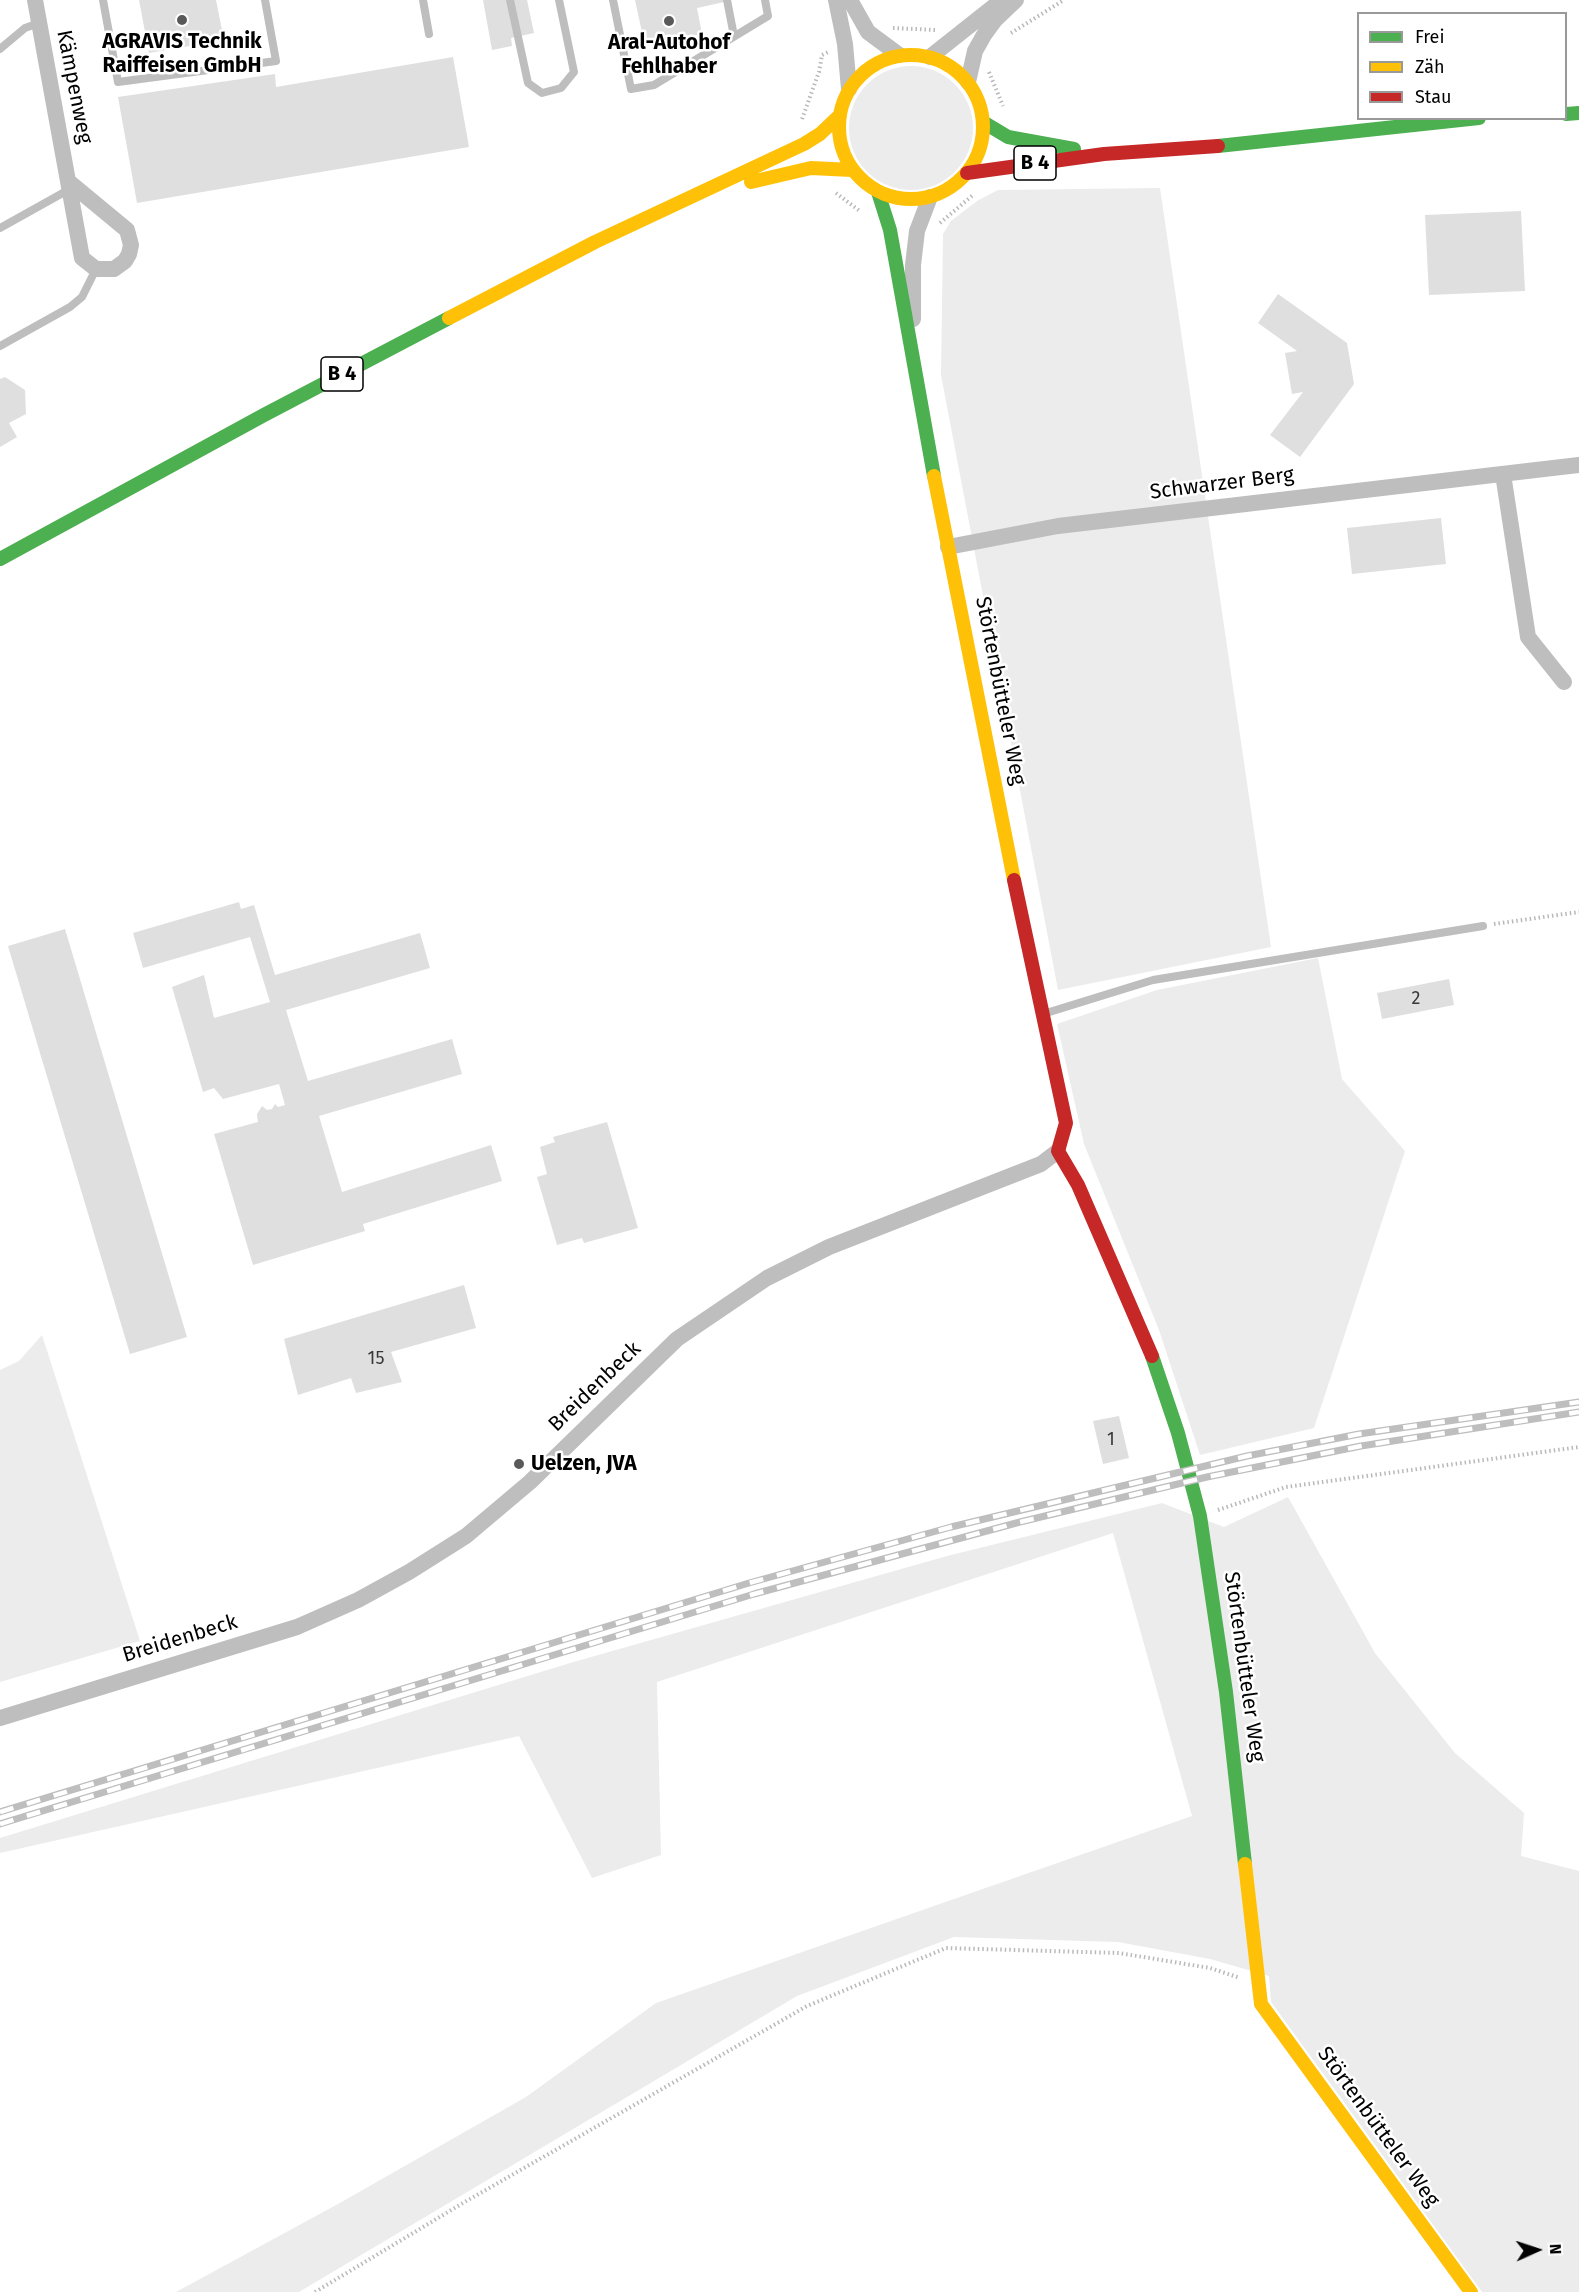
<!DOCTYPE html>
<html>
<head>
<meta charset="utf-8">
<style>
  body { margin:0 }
  #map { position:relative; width:1579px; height:2292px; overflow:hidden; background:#fff; font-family:"Fira Sans",sans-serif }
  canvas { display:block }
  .legend { position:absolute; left:1357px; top:12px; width:210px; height:108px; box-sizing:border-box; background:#fff; border:2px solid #999; margin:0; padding:8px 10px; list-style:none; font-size:18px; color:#000 }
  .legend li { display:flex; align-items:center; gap:12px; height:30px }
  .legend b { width:30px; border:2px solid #999 }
  .north { position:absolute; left:1507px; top:2220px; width:60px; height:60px; -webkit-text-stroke:4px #fff; paint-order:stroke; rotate:87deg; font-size:16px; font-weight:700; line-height:24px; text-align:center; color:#000 }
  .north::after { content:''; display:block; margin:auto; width:21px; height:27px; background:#000; clip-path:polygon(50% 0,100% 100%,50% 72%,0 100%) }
</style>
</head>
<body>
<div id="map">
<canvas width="1579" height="2292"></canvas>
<ul class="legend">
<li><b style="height:8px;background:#4caf50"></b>Frei</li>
<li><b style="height:8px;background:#ffc107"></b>Zäh</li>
<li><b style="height:8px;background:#c62828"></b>Stau</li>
</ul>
<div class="north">N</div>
</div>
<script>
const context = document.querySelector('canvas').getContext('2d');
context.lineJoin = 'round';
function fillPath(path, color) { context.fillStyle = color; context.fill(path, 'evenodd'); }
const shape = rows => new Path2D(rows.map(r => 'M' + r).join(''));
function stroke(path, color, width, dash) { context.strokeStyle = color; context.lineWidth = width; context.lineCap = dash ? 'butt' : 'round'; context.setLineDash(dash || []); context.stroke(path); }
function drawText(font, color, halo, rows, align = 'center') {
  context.font = font + ' "Fira Sans",sans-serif'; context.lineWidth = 5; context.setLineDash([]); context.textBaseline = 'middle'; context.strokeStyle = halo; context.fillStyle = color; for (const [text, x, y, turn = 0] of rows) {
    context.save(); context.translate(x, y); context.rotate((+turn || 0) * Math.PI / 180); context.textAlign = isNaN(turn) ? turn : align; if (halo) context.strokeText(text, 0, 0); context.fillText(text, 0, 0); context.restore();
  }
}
const green = shape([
  '849 128a62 62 0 1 1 124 0a62 62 0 1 1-124 0Z',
  [1160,188,1271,947,1058,990,941,375,943,234,951,221,977,201,998,190],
  [1318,958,1342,1079,1405,1151,1314,1428,1200,1455,1159,1330,1084,1144,1057,1024,1157,990],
  [42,1335,140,1641,0,1682,0,1370,19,1361],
  [1288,1497,1375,1653,1455,1753,1524,1813,1521,1856,1579,1871,1579,2292,1482,2292,1271,2002,1269,1976,1210,1959,1118,1942,954,1937,797,1996,299,2292,176,2292,338,2204,526,2097,656,2003,1192,1816,1113,1533,657,1682,661,1855,592,1878,519,1736,0,1853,0,1838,570,1663,947,1556,1162,1503,1224,1527]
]);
const building = shape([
  [139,0,216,0,224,40,149,53],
  [483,0,527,0,534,33,511,38,512,46,492,50],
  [635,0,729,0,729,1,697,8,702,34,645,46],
  [453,57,469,147,137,203,118,97,275,74,276,87],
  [1521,211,1525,291,1429,295,1425,215],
  [1278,294,1347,343,1354,384,1300,457,1270,435,1303,392,1292,394,1285,353,1297,351,1258,323],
  [5,377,25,390,26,414,9,423,17,437,0,447,0,379],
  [1441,518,1446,564,1352,574,1347,528],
  [239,902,241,909,254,905,275,975,420,933,430,968,286,1010,308,1081,452,1039,462,1074,319,1116,342,1192,491,1145,502,1181,363,1224,365,1231,253,1265,214,1134,258,1122,257,1114,262,1106,267,1110,272,1109,275,1104,278,1107,285,1105,279,1084,223,1099,214,1088,203,1092,172,987,204,975,214,1018,270,1002,250,937,143,968,133,933],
  [65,929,187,1337,130,1354,8,946],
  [1449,979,1454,1005,1382,1019,1377,993],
  [607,1122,638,1228,584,1243,582,1238,557,1245,537,1177,547,1174,540,1147,555,1142,553,1137],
  [464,1285,476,1328,391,1352,402,1382,356,1393,351,1378,298,1395,284,1339],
  [1119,1416,1129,1458,1103,1464,1093,1421]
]);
const path = shape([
  [893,28,936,30],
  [1011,33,1064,0],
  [989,72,1003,106],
  [802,119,819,72,822,55,830,51],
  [836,193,861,212],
  [940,223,973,195],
  [1494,924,1579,912],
  [1218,1510,1286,1487,1579,1447],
  [315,2292,463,2203,807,2006,946,1948,1119,1953,1210,1968,1240,1978]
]);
const lane = shape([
  [103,0,118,82,276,61,265,0],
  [423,0,429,34],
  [510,0,528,83,542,93,561,88,574,72,559,0],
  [613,0,631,89,654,85,768,16,765,0],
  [727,0,734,36],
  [0,49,25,28,39,23],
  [0,228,70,189],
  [0,346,70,307,82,297,96,269],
  [1043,1014,1153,980,1483,926]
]);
const street = shape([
  [35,0,82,258,96,269,114,269,125,261,129,254,131,245,127,230,69,182],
  [836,0,845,44,849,89],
  [850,0,868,32,899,55],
  [930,57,1002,0],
  [968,82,975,51,984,35,995,20,1016,0],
  [913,319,913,265,917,231,930,197],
  [1503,474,1528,637,1564,682],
  [948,547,1058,526,1579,465],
  [0,1718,297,1627,358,1600,409,1572,466,1536,530,1482,677,1339,767,1278,829,1247,1041,1164,1058,1151]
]);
const fast = shape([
  [1566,114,1579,113],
  [983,122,1008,137,1074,149],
  [1218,146,1479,118],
  [878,192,890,230,934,476],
  [0,559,264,415,449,318],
  [1152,1356,1178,1433,1200,1516,1226,1692,1245,1864]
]);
const slow = shape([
  '839 127a72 72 0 1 1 144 0a72 72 0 1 1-144 0Z',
  [751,182,811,168,852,170],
  [449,318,595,242,804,144,820,134,839,116],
  [934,476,1014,880],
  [1245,1864,1261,2004,1471,2292]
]);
const jam = shape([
  [967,173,1104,154,1218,146],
  [1014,880,1066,1123,1058,1151,1078,1185,1152,1356]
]);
const rail = shape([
  [0,1812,749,1583,951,1527,1247,1456,1359,1434,1579,1402],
  [0,1824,754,1594,1020,1522,1207,1477,1361,1446,1579,1412]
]);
const markers = [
  [182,20,6,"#595959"],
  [669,21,6,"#595959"],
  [519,1464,6,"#595959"]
];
const numberNames = [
  ["2",1416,999],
  ["15",376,1359],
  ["1",1111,1440]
];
const shields = [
  [1035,163,42],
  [342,374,42]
];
const shieldNames = [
  ["B 4",1035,163],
  ["B 4",342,374]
];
const poiNames = [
  ["AGRAVIS Technik",182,42],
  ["Raiffeisen GmbH",182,66],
  ["Aral-Autohof",669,43],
  ["Fehlhaber",669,67],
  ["Uelzen, JVA",531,1464,"left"]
];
const streetNames = [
  ["Kämpenweg",74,87,79],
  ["Schwarzer Berg",1222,484,-7],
  ["Störtenbütteler Weg",1000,691,79],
  ["Breidenbeck",595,1387,-44],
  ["Breidenbeck",180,1639,-17],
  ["Störtenbütteler Weg",1244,1667,82],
  ["Störtenbütteler Weg",1378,2127,54]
];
fillPath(green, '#ececec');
fillPath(building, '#dfdfdf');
stroke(path, '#b9b9b9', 4, [1.5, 3]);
stroke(lane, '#bebebe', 8);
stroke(street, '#bebebe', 16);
stroke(fast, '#4caf50', 14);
stroke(slow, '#ffc107', 14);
stroke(jam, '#c62828', 14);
stroke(rail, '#bebebe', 7);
stroke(rail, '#fff', 4.5, [14]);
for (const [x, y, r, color] of markers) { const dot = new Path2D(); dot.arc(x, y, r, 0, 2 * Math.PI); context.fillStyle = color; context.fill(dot); stroke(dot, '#fff', 2); }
drawText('18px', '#383838', null, numberNames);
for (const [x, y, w] of shields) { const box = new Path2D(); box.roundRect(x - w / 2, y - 17, w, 34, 4.5); context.fillStyle = '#fff'; context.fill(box); stroke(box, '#000', 1.5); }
drawText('bold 20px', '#000', null, shieldNames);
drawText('bold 21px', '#000', '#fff', poiNames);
drawText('21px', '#000', '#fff', streetNames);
</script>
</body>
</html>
